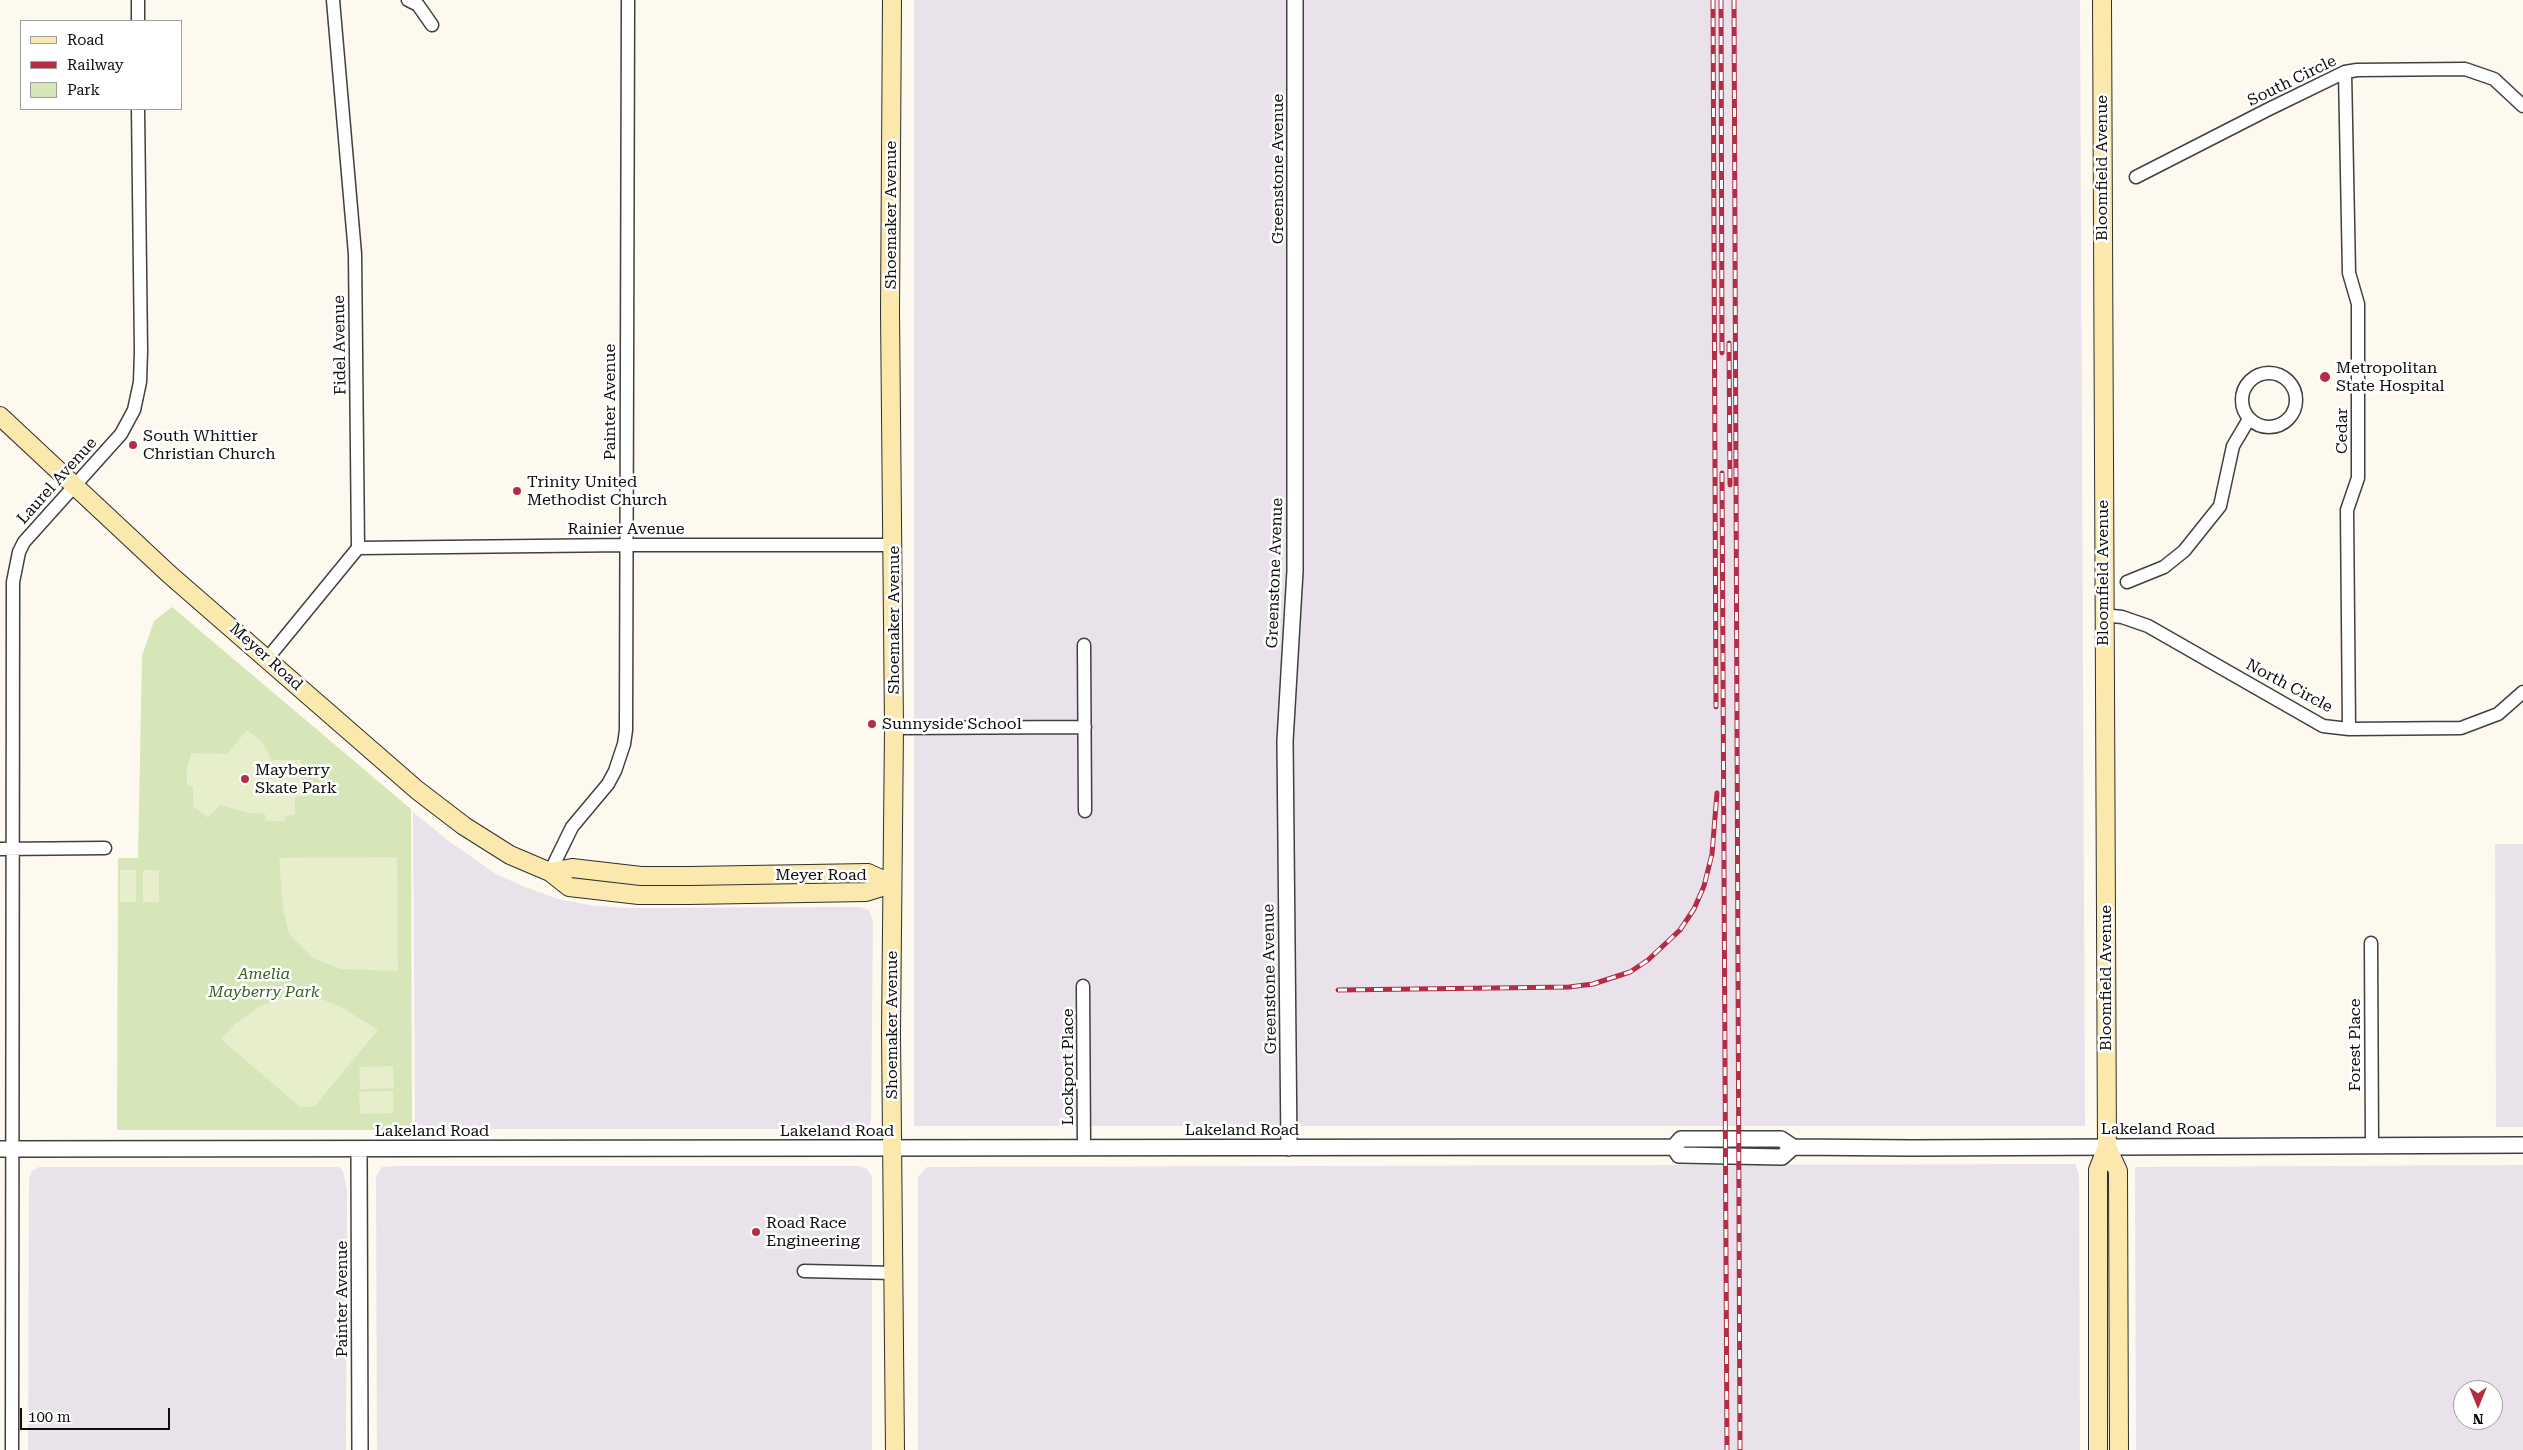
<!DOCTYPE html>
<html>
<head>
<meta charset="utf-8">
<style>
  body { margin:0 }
  #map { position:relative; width:2523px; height:1450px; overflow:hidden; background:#fef9ee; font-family:"Roboto Serif",serif }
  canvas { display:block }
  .legend { position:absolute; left:20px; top:20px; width:162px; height:90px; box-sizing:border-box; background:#fff; border:1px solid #9e9e9e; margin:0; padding:6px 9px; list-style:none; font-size:15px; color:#0d0d0d }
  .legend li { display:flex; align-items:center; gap:10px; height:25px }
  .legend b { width:25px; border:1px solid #9e9e9e }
  .north { position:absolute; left:2453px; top:1380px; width:50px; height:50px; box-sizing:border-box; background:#fff; border:1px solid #9e9e9e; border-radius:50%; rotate:180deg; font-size:14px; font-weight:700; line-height:20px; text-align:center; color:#0d0d0d }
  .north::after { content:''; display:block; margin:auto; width:18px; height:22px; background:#b52d44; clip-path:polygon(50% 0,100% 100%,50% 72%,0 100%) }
  .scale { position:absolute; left:20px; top:1408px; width:150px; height:22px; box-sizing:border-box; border:2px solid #0d0d0d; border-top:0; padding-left:6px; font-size:15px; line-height:18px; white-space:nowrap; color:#0d0d0d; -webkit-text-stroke:4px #fff; paint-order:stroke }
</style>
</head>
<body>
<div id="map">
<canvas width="2523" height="1450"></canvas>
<ul class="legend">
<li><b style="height:6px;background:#fae8ac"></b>Road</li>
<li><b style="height:6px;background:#b52d44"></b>Railway</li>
<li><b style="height:14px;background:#d6e6b9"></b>Park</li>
</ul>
<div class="north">N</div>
<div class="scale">100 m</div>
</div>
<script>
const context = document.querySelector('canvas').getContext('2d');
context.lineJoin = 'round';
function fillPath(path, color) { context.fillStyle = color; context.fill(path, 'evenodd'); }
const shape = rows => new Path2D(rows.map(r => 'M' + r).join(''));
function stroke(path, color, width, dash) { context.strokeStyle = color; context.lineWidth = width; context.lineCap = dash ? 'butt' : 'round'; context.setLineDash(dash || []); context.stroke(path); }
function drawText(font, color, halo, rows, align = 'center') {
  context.font = font + ' "Roboto Serif",serif'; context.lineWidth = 5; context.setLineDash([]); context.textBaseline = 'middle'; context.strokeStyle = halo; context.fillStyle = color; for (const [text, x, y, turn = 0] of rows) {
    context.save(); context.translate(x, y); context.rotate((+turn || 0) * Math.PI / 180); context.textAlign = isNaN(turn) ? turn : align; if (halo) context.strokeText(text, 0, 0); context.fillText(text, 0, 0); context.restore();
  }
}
const industrial = shape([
  [914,0,2080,0,2085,1126,914,1126],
  [413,812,450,842,496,874,525,887,558,899,589,905,624,908,860,907,869,910,873,922,871,1120,869,1125,861,1129,415,1129],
  [2495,844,2523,844,2523,1127,2496,1127],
  [2075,1164,2079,1175,2080,1450,918,1450,918,1177,927,1167],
  [2523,1165,2523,1450,2136,1450,2135,1167],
  [2463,1390,2493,1390,2493,1420,2463,1420],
  [396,1166,859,1166,867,1169,872,1177,872,1450,377,1450,376,1177,382,1167],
  [39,1167,339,1167,343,1171,347,1190,346,1450,28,1450,29,1178,32,1171]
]);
const green = shape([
  [172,607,411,809,412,1130,117,1130,118,858,138,858,142,656,154,621]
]);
const pitch = shape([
  [247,730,262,742,272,760,301,760,301,796,295,797,295,815,285,816,285,821,266,821,265,814,250,813,220,805,208,818,193,806,193,787,187,785,187,769,191,753,227,754],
  [397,857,398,971,341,969,313,958,289,934,283,909,279,858],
  [120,870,136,870,136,902,120,902],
  [143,870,159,870,159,902,143,902],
  [292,995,317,997,343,1008,378,1030,314,1107,300,1107,221,1039,235,1024,260,1006],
  [393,1066,394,1088,360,1089,359,1067],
  [393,1091,394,1113,360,1114,359,1092]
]);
const minor = shape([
  [408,0,418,5,432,25],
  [138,21,138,0],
  [2345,72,2349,273,2358,304,2358,478,2347,510,2349,729],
  [2136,177,2269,109,2345,72,2357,70,2465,69,2494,79,2523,106],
  '2242 400a27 27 0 1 1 54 0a27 27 0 1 1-54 0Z',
  [358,548,627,545,894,545],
  [2127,582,2164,567,2184,551,2220,506,2233,446,2249,419],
  [2103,615,2122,617,2148,626,2323,726,2349,729,2461,728,2498,714,2523,692],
  [1084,645,1085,811],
  [267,659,358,548,355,254,333,0],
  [894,728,1085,727],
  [0,849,105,848],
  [550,872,572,827,608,784,615,771,624,744,626,730,628,0],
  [2371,943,2372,1146],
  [1083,986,1084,1148],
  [804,1271,894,1273],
  [12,1450,13,582,19,552,24,542,121,434,134,410,140,382,141,351,138,109]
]);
const tertiary = shape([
  [1674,1147,1679,1155,1782,1157,1793,1147],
  [1289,1148,1285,741,1295,571,1295,0],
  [0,1149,1674,1147,1681,1139,1781,1139,1793,1147,1912,1148,2523,1145],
  [359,1149,360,1450]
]);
const secondary = shape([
  [892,0,890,312,894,728,891,1032,895,1450],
  [0,416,169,574,417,790,464,826,510,855,550,872,569,887,639,895,689,895,866,892,892,884],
  [550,872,572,868,641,876,690,876,868,873,892,884],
  [2107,1147,2118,1171,2119,1450],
  [2098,1450,2098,1170,2107,1147,2102,0]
]);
const rail = shape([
  [1713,0,1716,707],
  [1721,0,1722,353],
  [1734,0,1740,1450],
  [1729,343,1730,485],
  [1722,473,1727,1450],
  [1338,990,1569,987,1593,984,1630,972,1648,960,1680,930,1694,909,1704,886,1712,854,1717,793]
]);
const markers = [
  [2325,377,6,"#b52d44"],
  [133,445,5,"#b52d44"],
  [517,491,5,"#b52d44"],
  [872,724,5,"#b52d44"],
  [245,779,5,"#b52d44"],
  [756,1232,5,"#b52d44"]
];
const streetNames = [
  ["South Circle",2292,81,-26],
  ["Bloomfield Avenue",2102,168,-90],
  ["Greenstone Avenue",1278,169,-90],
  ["Shoemaker Avenue",891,215,-90],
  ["Fidel Avenue",340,345,-91],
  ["Painter Avenue",610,402,-90],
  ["Cedar",2342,431,-90],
  ["Laurel Avenue",57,481,-48],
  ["Rainier Avenue",626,529],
  ["Greenstone Avenue",1275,573,-88],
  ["Bloomfield Avenue",2103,573,-90],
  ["Shoemaker Avenue",894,620,-90],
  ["Meyer Road",266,657,42],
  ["North Circle",2289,686,28],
  ["Meyer Road",821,875],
  ["Bloomfield Avenue",2106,978,-90],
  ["Greenstone Avenue",1270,979,-91],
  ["Shoemaker Avenue",892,1025,-90],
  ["Forest Place",2355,1045,-90],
  ["Lockport Place",1068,1067,-90],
  ["Lakeland Road",2158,1129],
  ["Lakeland Road",1242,1130],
  ["Lakeland Road",432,1131],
  ["Lakeland Road",837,1131],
  ["Painter Avenue",342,1299,-90]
];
const poiNames = [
  ["Metropolitan",2336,368],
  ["State Hospital",2336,386],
  ["South Whittier",143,436],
  ["Christian Church",143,454],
  ["Trinity United",527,482],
  ["Methodist Church",527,500],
  ["Sunnyside School",882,724],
  ["Mayberry",255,770],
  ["Skate Park",255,788],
  ["Road Race",766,1223],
  ["Engineering",766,1241]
];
const parkNames = [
  ["Amelia",264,974],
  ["Mayberry Park",264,992]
];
fillPath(industrial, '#e9e2eb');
fillPath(green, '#d6e6b9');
fillPath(pitch, '#e6eecb');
stroke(minor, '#404040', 15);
stroke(tertiary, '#404040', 18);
stroke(secondary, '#2f2f2f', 20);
stroke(minor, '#fff', 12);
stroke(tertiary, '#fff', 15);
stroke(secondary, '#fae8ac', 18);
stroke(rail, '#b52d44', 5);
stroke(rail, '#fff', 3, [9]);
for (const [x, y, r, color] of markers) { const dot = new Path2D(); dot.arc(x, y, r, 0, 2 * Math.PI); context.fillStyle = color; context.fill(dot); stroke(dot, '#fff', 2); }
drawText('16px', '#0d0d0d', '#fff', streetNames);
drawText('16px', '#0d0d0d', '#fff', poiNames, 'left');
drawText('italic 16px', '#366121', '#fff', parkNames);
</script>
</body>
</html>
